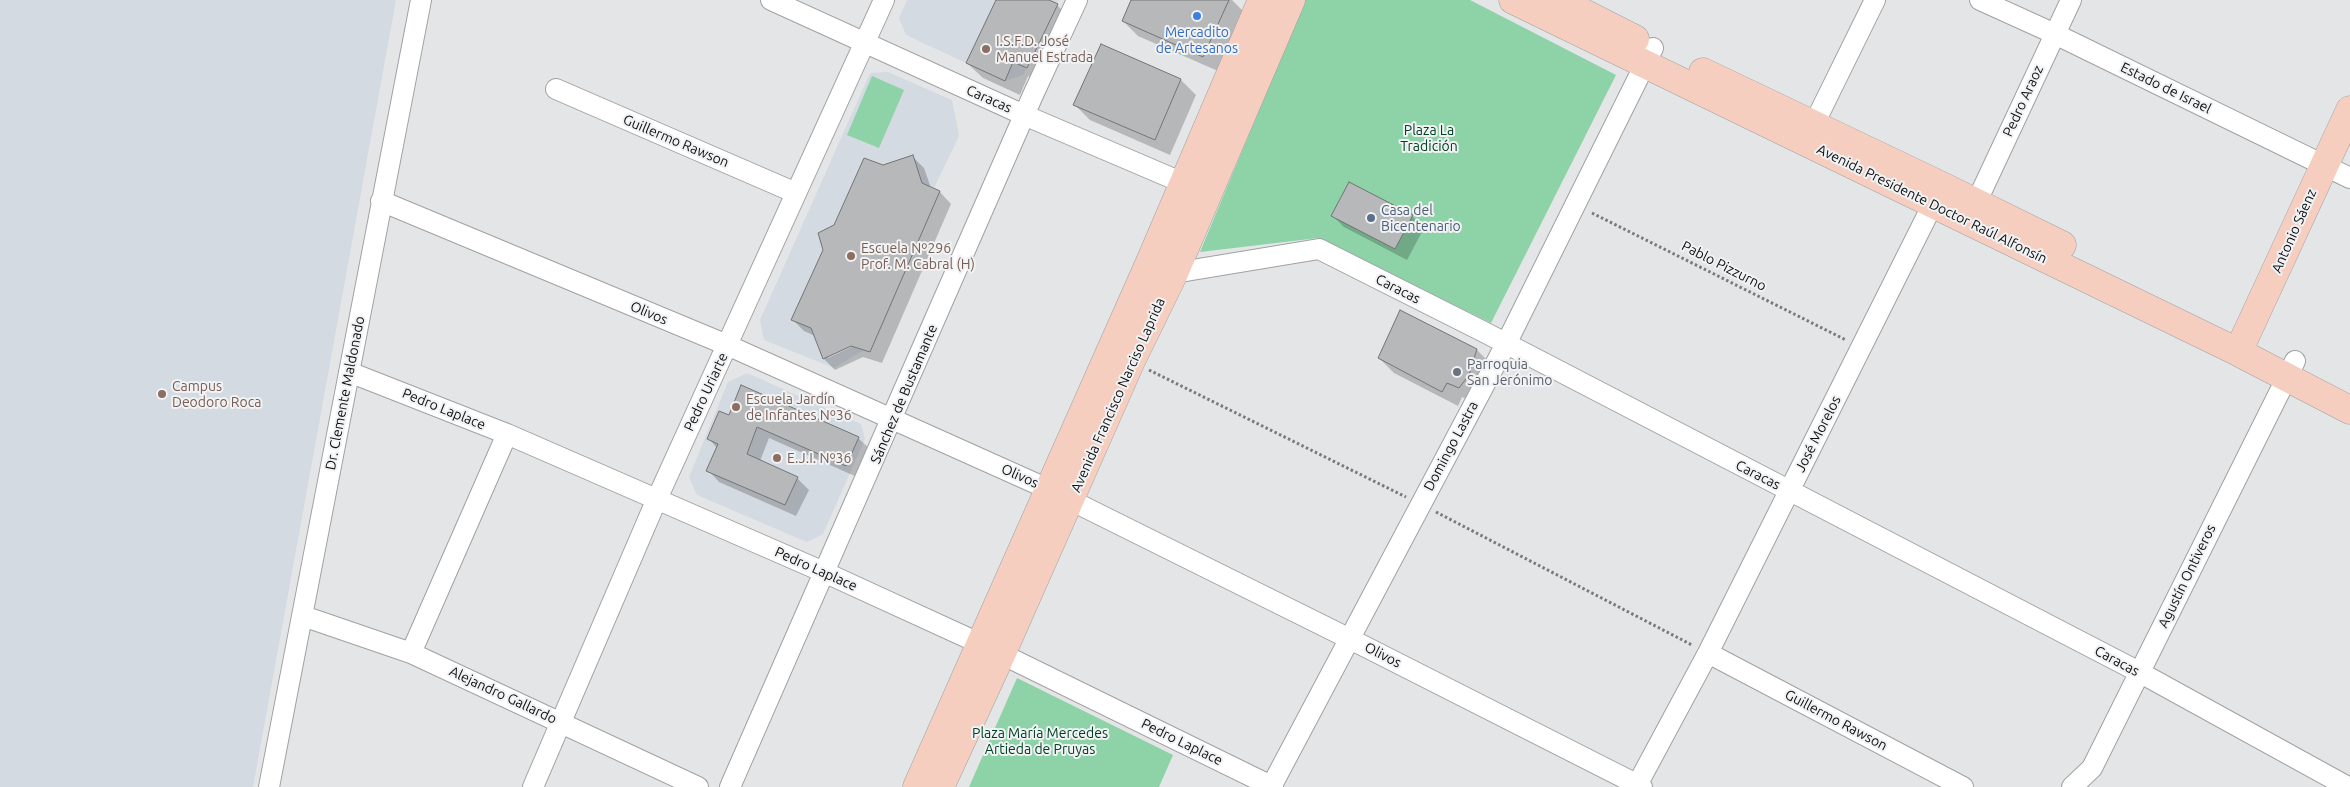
<!DOCTYPE html>
<html>
<head>
<meta charset="utf-8">
<style>
  body { margin:0 }
  canvas { display:block; background:#e4e5e6 }
</style>
</head>
<body>
<canvas width="2350" height="787"></canvas>
<script>
const context = document.querySelector('canvas').getContext('2d');
context.lineJoin = 'round';
function fillPath(path, color) { context.fillStyle = color; context.fill(path, 'evenodd'); }
const shape = rows => new Path2D(rows.map(r => 'M' + r).join(''));
function stroke(path, color, width, dash) { context.strokeStyle = color; context.lineWidth = width; context.lineCap = dash ? 'butt' : 'round'; context.setLineDash(dash || []); context.stroke(path); }
function drawText(font, color, halo, rows, align = 'center') {
  context.font = font + ' Ubuntu,sans-serif'; context.lineWidth = 4; context.setLineDash([]); context.textBaseline = 'middle'; context.strokeStyle = halo; context.fillStyle = color; for (const [text, x, y, turn = 0] of rows) {
    context.save(); context.translate(x, y); context.rotate((+turn || 0) * Math.PI / 180); context.textAlign = isNaN(turn) ? turn : align; if (halo) context.strokeText(text, 0, 0); context.fillText(text, 0, 0); context.restore();
  }
}
const built = shape([
  [0,0,396,0,253,787,0,787],
  [907,0,1059,0,1023,75,1005,81,906,35,899,18],
  [888,72,952,100,959,136,934,188,940,191,870,352,864,350,834,368,764,340,760,320,870,73],
  [747,373,861,424,865,439,823,534,807,542,697,495,689,477,728,382]
]);
const green = shape([
  [1305,0,1470,0,1616,75,1491,323,1318,238,1200,252],
  [872,76,904,90,879,148,847,135],
  [1017,678,1173,755,1159,787,969,787]
]);
const shadow = shape([
  [996,0,1046,0,1057,5,1072,20,1043,82,1028,76,1020,95,983,78,967,63],
  [1132,0,1232,0,1245,13,1218,71,1138,36,1123,21],
  [1101,46,1181,80,1196,95,1170,155,1090,120,1075,105],
  [913,157,924,168,931,188,940,192,951,204,882,363,863,357,835,370,824,359,815,336,804,331,792,319,835,226,883,167],
  [856,342,857,344,828,358,828,355],
  [1333,216,1412,216,1424,228,1407,260,1344,227],
  [1400,312,1477,350,1492,365,1475,403,1462,397,1458,406,1394,373,1379,358],
  [730,417,858,438,870,449,857,477,769,438,760,461,797,478,809,490,796,516,719,482,708,470,717,448,709,439]
]);
const building = shape([
  [996,0,1049,0,1058,4,1027,68,1013,62,1005,81,966,63,996,0],
  [1131,0,1229,0,1203,57,1122,21,1131,0],
  [1101,44,1181,79,1155,140,1073,105,1101,44],
  [913,155,922,183,940,191,870,352,851,346,823,359,811,328,791,320,823,250,818,233,834,225,864,158,883,165,913,155],
  [1349,182,1413,215,1395,249,1331,216,1349,182],
  [1400,310,1477,349,1469,375,1459,388,1447,383,1442,392,1378,358,1400,310],
  [741,385,859,437,846,466,757,427,747,454,798,477,785,505,706,471,718,444,707,439,719,411,729,415,741,385]
]);
const path = shape([
  [1592,213,1846,340],
  [1149,370,1406,497],
  [1436,512,1692,645]
]);
const street = shape([
  [771,0,1024,115,1195,188],
  [1980,0,2055,34,2350,178],
  [556,89,796,193],
  [1814,124,1875,0],
  [381,201,727,345,1048,489,1350,639,1642,787],
  [1976,203,2071,0],
  [1165,269,1174,273,1319,249,1484,332,2139,672,2348,787],
  [349,372,507,434,826,573,981,644,1273,787],
  [303,616,411,653,698,787],
  [411,653,507,434],
  [1708,653,1963,787],
  [269,787,421,0],
  [533,787,656,501,884,0],
  [730,787,1033,95,1077,0],
  [1271,787,1506,344,1653,48],
  [1636,787,1708,653,1939,192],
  [2072,787,2092,768,2295,361]
]);
const secondary = shape([
  [1513,0,2238,352,2350,410],
  [1558,0,1635,39],
  [1703,72,1942,186,2062,245],
  [2238,352,2350,110],
  [917,787,1150,262,1262,0],
  [940,787,1001,655,1131,361,1174,273,1291,0]
]);
const markers = [
  [1197,16,5,"#3f7fe0"],
  [986,49,5,"#8d6e63"],
  [1371,218,5,"#5c6f8a"],
  [851,256,5,"#8d6e63"],
  [1457,372,5,"#6b7280"],
  [162,394,5,"#8d6e63"],
  [736,407,5,"#8d6e63"],
  [777,458,5,"#8d6e63"]
];
const shopNames = [
  ["Mercadito",1197,32],
  ["de Artesanos",1197,48]
];
const educationNames = [
  ["I.S.F.D. José",996,41],
  ["Manuel Estrada",996,57],
  ["Escuela Nº296",861,248],
  ["Prof. M. Cabral (H)",861,264],
  ["Campus",172,386],
  ["Deodoro Roca",172,402],
  ["Escuela Jardín",746,399],
  ["de Infantes Nº36",746,415],
  ["E.J.I. Nº36",787,458]
];
const streetNames = [
  ["Estado de Israel",2166,88,26],
  ["Caracas",989,99,24],
  ["Pedro Araoz",2023,101,-65],
  ["Guillermo Rawson",676,141,23],
  ["Avenida Presidente Doctor Raúl Alfonsín",1932,204,26],
  ["Antonio Sáenz",2294,231,-66],
  ["Pablo Pizzurno",1724,266,27],
  ["Caracas",1398,289,27],
  ["Olivos",649,313,23],
  ["Pedro Uriarte",706,392,-65],
  ["Dr. Clemente Maldonado",345,393,-79],
  ["Sánchez de Bustamante",904,394,-67],
  ["Avenida Francisco Narciso Laprida",1118,395,-66],
  ["Pedro Laplace",444,409,22],
  ["José Morelos",1818,434,-63],
  ["Domingo Lastra",1451,446,-62],
  ["Caracas",1758,475,27],
  ["Olivos",1020,476,24],
  ["Pedro Laplace",816,569,24],
  ["Agustín Ontiveros",2187,576,-64],
  ["Olivos",1383,655,27],
  ["Caracas",2117,661,28],
  ["Alejandro Gallardo",503,695,25],
  ["Guillermo Rawson",1836,720,28],
  ["Pedro Laplace",1182,742,26]
];
const parkNames = [
  ["Plaza La",1429,130],
  ["Tradición",1429,146],
  ["Plaza María Mercedes",1040,733],
  ["Artieda de Pruyas",1040,749]
];
const serviceNames = [
  ["Casa del",1381,210],
  ["Bicentenario",1381,226]
];
const worshipNames = [
  ["Parroquia",1467,364],
  ["San Jerónimo",1467,380]
];
fillPath(built, '#d4dae1');
fillPath(green, '#8ed2a8');
fillPath(shadow, '#0003');
fillPath(building, '#b7b8b9');
stroke(building, '#737475', 1);
stroke(street, '#a0a1a2', 22);
stroke(secondary, '#a0a1a2', 29);
stroke(path, '#797a7b', 3, [2.5, 2.5]);
stroke(street, '#fff', 20);
stroke(secondary, '#f5cec0', 28);
for (const [x, y, r, color] of markers) { const dot = new Path2D(); dot.arc(x, y, r, 0, 2 * Math.PI); context.fillStyle = color; context.fill(dot); stroke(dot, '#f1f2f4', 2); }
drawText('14px', '#366cbe', '#f1f2f4', shopNames);
drawText('14px', '#785e54', '#f1f2f4', educationNames, 'left');
drawText('14px', '#101011', '#f1f2f4', streetNames);
drawText('14px', '#004123', '#f1f2f4', parkNames);
drawText('14px', '#4e5e75', '#f1f2f4', serviceNames, 'left');
drawText('14px', '#5b616d', '#f1f2f4', worshipNames, 'left');
</script>
</body>
</html>
